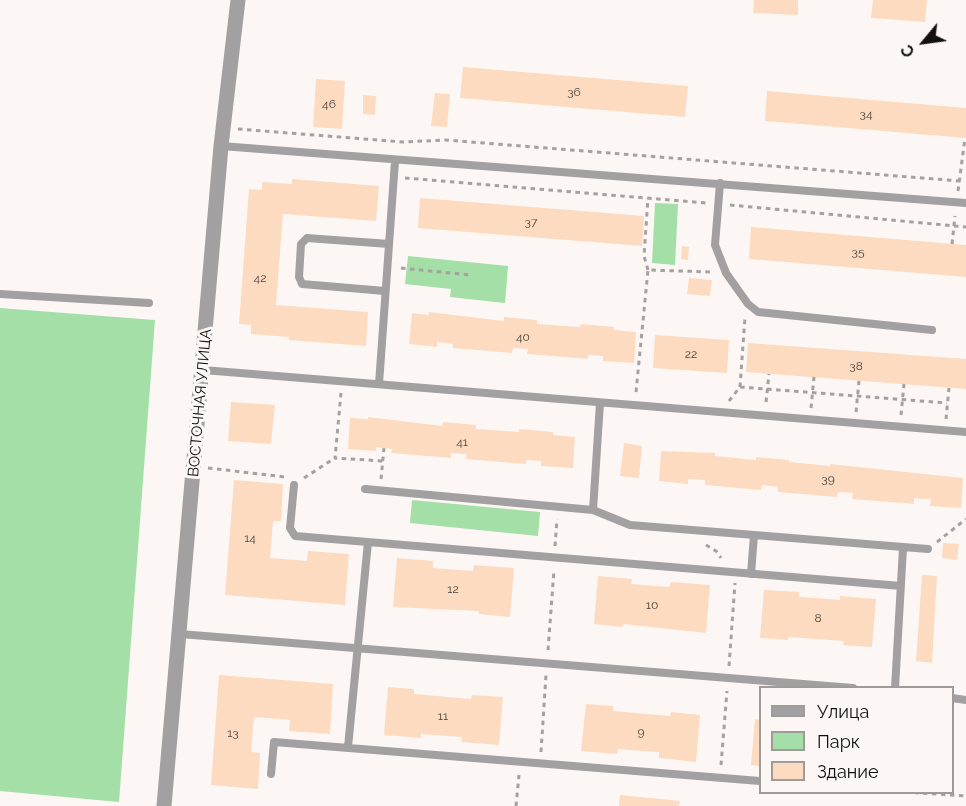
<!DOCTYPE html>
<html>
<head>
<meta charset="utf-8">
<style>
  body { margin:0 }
  #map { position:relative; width:966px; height:806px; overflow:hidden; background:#fcf7f5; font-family:Raleway,sans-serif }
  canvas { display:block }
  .legend { position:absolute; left:759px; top:686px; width:195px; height:108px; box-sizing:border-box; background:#fcf7f5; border:2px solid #9e9b99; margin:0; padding:8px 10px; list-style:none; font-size:18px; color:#11100f }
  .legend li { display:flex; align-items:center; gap:12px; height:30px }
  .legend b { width:30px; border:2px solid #9e9b99 }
  .north { position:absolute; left:894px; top:12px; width:60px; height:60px; -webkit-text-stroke:4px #fcf7f5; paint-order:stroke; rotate:241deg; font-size:16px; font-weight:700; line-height:24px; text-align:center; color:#11100f }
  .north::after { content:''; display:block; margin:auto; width:21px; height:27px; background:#11100f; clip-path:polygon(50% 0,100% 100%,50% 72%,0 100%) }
</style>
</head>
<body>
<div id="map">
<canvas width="966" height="806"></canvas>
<ul class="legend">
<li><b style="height:8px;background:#a2a0a0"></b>Улица</li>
<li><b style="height:16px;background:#a3dfa6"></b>Парк</li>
<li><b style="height:16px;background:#fcdbc1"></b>Здание</li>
</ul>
<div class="north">С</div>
</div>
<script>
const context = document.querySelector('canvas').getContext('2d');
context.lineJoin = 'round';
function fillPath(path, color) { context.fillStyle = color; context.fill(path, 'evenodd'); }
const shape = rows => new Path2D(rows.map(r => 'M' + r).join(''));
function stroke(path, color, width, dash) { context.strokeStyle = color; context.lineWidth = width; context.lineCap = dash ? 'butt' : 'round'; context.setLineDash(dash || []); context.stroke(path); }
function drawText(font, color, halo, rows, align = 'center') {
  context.font = font + ' Raleway,sans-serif'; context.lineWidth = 6; context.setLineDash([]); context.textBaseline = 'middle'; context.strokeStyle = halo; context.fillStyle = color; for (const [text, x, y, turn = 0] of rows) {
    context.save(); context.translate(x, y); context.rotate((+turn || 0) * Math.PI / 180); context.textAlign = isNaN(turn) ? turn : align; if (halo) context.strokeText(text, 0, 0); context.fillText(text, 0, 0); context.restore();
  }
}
const green = shape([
  [655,203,678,204,675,265,652,263],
  [408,256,508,266,505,303,450,297,451,289,405,284],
  [0,308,155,320,119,802,0,791],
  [412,500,540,512,538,536,410,523]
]);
const building = shape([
  [754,0,798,0,798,15,753,13],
  [873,0,927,0,925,22,871,18],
  [463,67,688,86,685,117,460,98],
  [316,79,345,81,342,129,313,127],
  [767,91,966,108,966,138,765,121],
  [435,93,450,94,447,127,431,126],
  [363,95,376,96,375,115,363,114],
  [292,179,379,186,376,221,283,214,276,305,368,312,366,346,289,340,289,337,251,334,251,325,239,324,249,189,262,190,262,182,292,184],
  [420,198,644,216,642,246,418,228],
  [751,227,966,245,966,277,749,259],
  [682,246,689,247,688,260,681,259],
  [689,278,712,280,710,296,687,294],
  [429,312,504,321,504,317,537,320,537,324,580,327,581,324,614,327,614,330,636,332,634,363,603,361,603,356,588,355,588,359,527,354,528,349,513,348,512,353,453,348,453,344,437,342,437,347,409,344,412,313,429,315],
  [655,335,729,340,727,373,653,368],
  [748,343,966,359,966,389,746,372],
  [231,402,275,405,271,444,228,441],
  [368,417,442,426,443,422,476,425,476,429,519,432,519,429,553,432,553,435,575,437,573,468,541,466,541,461,526,460,526,464,466,459,466,454,451,453,451,458,391,453,392,449,376,447,376,451,348,449,350,418,368,419],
  [624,443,642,446,639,478,620,476],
  [661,451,715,453,715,456,756,460,756,457,789,460,789,462,830,466,830,464,963,478,961,508,930,506,931,499,923,499,914,498,914,504,852,499,853,493,838,492,837,497,778,492,778,487,762,485,761,490,705,485,705,480,688,479,688,484,659,481],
  [234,480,283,484,281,521,273,521,270,558,307,561,308,551,349,554,345,605,225,595],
  [943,543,959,544,957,560,942,558],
  [397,558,433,561,433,568,473,571,474,565,514,568,510,617,479,614,479,611,393,607],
  [922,575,937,576,932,663,916,661],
  [598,576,632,579,631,584,669,587,671,582,710,585,706,633,623,624,623,627,594,624],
  [764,590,799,592,799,597,802,597,840,600,840,596,876,599,872,647,843,645,844,641,788,637,788,640,760,638],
  [219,675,333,684,330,734,289,731,290,720,254,717,251,752,260,753,258,789,211,785],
  [388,687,414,689,414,694,471,699,472,695,503,697,499,745,462,742,462,737,421,734,421,738,384,735],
  [586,704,613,706,613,711,670,716,671,712,700,715,696,762,659,758,659,752,656,752,618,749,617,754,581,751],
  [755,719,760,720,760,766,751,765],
  [620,795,680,801,679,806,619,806]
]);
const path = shape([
  [238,129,403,142,446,140,960,181],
  [405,178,706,203],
  [958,191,965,138],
  [730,205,966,227],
  [952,244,955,216],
  [401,268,471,275],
  [648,270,644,256,648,198],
  [740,387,745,317],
  [636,392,648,270,713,272],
  [341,393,335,458,383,461],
  [729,401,740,387,947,403],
  [766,402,769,374],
  [811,408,814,377],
  [856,412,859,381],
  [901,415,904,384],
  [946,419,949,388],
  [208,468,285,477],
  [304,478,335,458],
  [381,479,384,448],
  [937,542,966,519],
  [706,545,716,551,721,558],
  [555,546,557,519],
  [548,650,554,570],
  [729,666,735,583],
  [541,752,546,675],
  [721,765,727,691],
  [905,792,966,796],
  [516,806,519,775]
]);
const service = shape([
  [221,146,966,203],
  [720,183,715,245,726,273,748,304,758,312,932,330],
  [385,291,302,284,299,277,301,244,307,238,389,244],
  [0,294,149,303],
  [203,370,966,432],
  [379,384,395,161],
  [294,485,290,528,295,536,901,586],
  [365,489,593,510,630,525,928,549],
  [593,510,600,403],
  [751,574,754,535],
  [180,634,853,688],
  [895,688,903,548],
  [952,698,966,700],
  [348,747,368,542],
  [271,774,274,742,760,781]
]);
const minor = shape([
  [164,806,221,146,238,0]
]);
const numberNames = [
  ["36",574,92],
  ["46",329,104],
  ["34",866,114],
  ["37",531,222],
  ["35",858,252],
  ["42",260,278],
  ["40",523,337],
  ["22",691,354],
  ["38",856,366],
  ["41",462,442],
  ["39",828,479],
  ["14",250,538],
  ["12",453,589],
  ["10",652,605],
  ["8",818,618],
  ["11",443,716],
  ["9",641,732],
  ["13",233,733]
];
const streetNames = [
  ["ВОСТОЧНАЯ УЛИЦА",200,403,-85]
];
fillPath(green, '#a3dfa6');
fillPath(building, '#fcdbc1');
stroke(path, '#a4a19f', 3, [4.5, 4.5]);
stroke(service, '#a2a0a0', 8);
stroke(minor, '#a2a0a0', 15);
drawText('12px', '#4c433c', null, numberNames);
drawText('15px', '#11100f', '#fcf7f5', streetNames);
</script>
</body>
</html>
